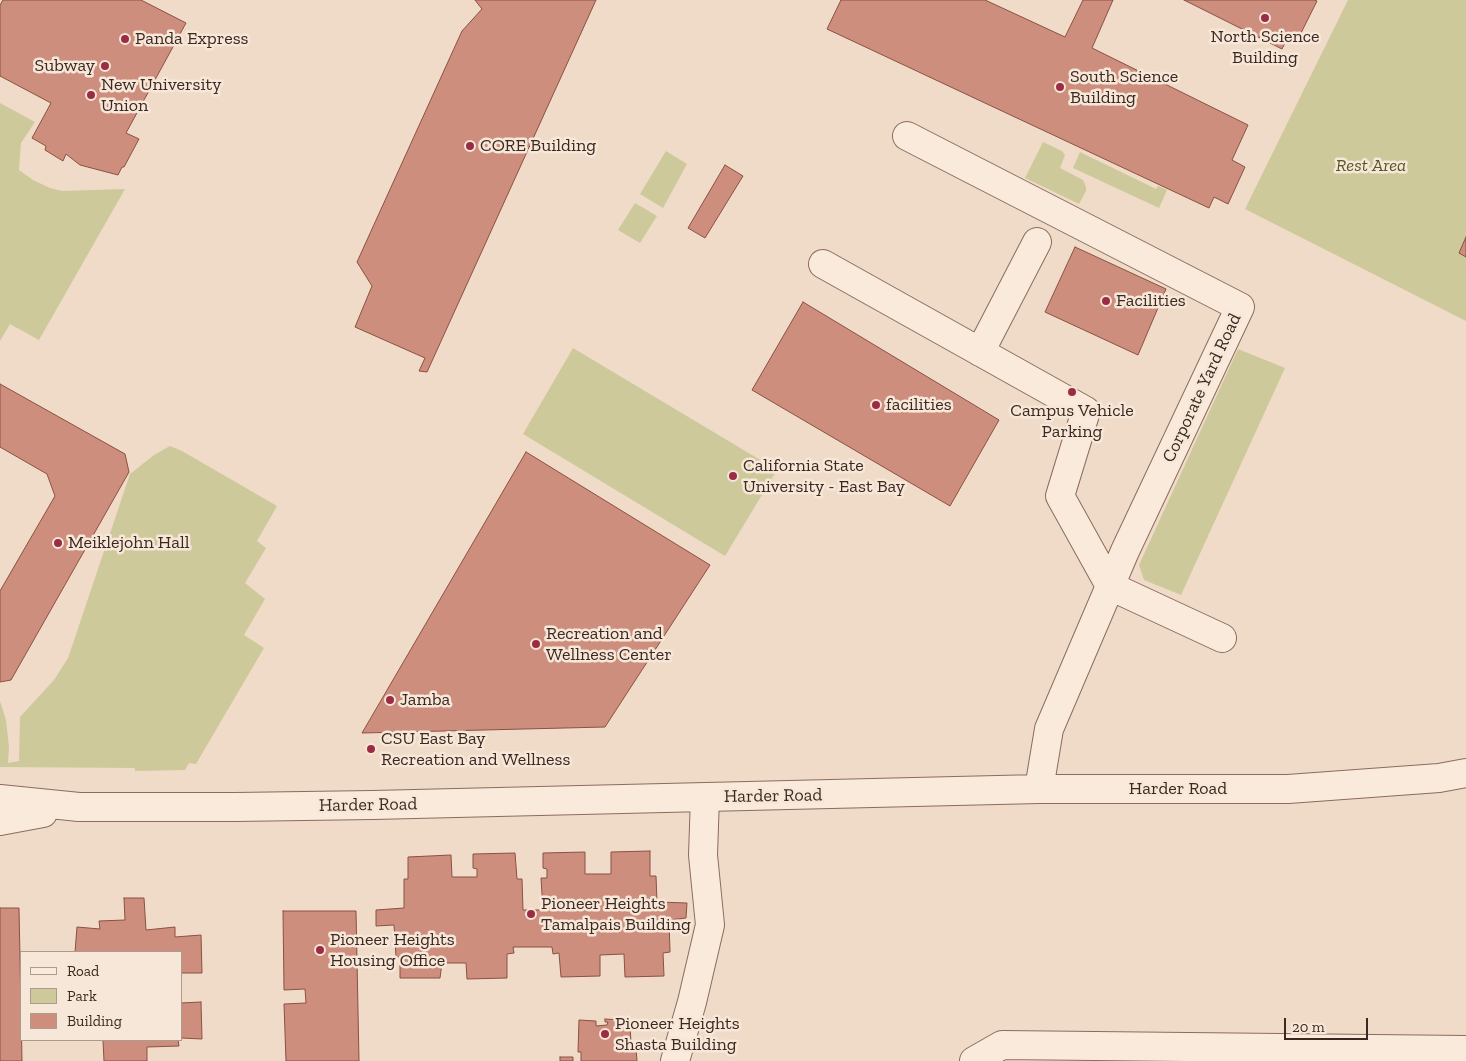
<!DOCTYPE html>
<html>
<head>
<meta charset="utf-8">
<style>
  body { margin:0 }
  #map { position:relative; width:1466px; height:1061px; overflow:hidden; background:#efdbc8; font-family:"Zilla Slab",serif }
  canvas { display:block }
  .legend { position:absolute; left:20px; top:951px; width:162px; height:90px; box-sizing:border-box; background:#f6e7d8; border:1px solid #ac9b8e; margin:0; padding:6px 9px; list-style:none; font-size:15px; color:#3c2820 }
  .legend li { display:flex; align-items:center; gap:10px; height:25px }
  .legend b { width:25px; border:1px solid #ac9b8e }
  .scale { position:absolute; left:1284px; top:1018px; width:84px; height:22px; box-sizing:border-box; border:2px solid #3c2820; border-top:0; padding-left:6px; font-size:15px; line-height:18px; white-space:nowrap; color:#3c2820; -webkit-text-stroke:4px #f6e7d8; paint-order:stroke }
</style>
</head>
<body>
<div id="map">
<canvas width="1466" height="1061"></canvas>
<ul class="legend">
<li><b style="height:6px;background:#f9eadc"></b>Road</li>
<li><b style="height:14px;background:#cec99b"></b>Park</li>
<li><b style="height:14px;background:#cd8e7e"></b>Building</li>
</ul>
<div class="scale">20 m</div>
</div>
<script>
const context = document.querySelector('canvas').getContext('2d');
context.lineJoin = 'round';
function fillPath(path, color) { context.fillStyle = color; context.fill(path, 'evenodd'); }
const shape = rows => new Path2D(rows.map(r => 'M' + r).join(''));
function stroke(path, color, width, dash) { context.strokeStyle = color; context.lineWidth = width; context.lineCap = dash ? 'butt' : 'round'; context.setLineDash(dash || []); context.stroke(path); }
function drawText(font, color, halo, rows, align = 'center') {
  context.font = font + ' "Zilla Slab",serif'; context.lineWidth = 5; context.setLineDash([]); context.textBaseline = 'middle'; context.strokeStyle = halo; context.fillStyle = color; for (const [text, x, y, turn = 0] of rows) {
    context.save(); context.translate(x, y); context.rotate((+turn || 0) * Math.PI / 180); context.textAlign = isNaN(turn) ? turn : align; if (halo) context.strokeText(text, 0, 0); context.fillText(text, 0, 0); context.restore();
  }
}
const green = shape([
  [1348,0,1466,0,1466,321,1245,209],
  [0,103,35,122,21,143,19,170,33,180,50,188,62,191,125,189,39,340,10,324,0,341],
  [1043,142,1062,151,1065,155,1060,168,1083,180,1086,187,1086,191,1079,204,1025,178],
  [666,151,687,164,663,208,640,194],
  [1080,152,1156,189,1158,186,1167,190,1159,208,1073,168],
  [635,203,657,216,640,243,618,230],
  [573,348,777,470,725,556,523,434],
  [1238,349,1285,368,1181,595,1144,580,1139,565],
  [170,446,182,451,277,506,257,541,266,548,245,583,265,599,244,635,264,648,196,764,189,763,185,770,135,771,135,768,0,767,0,701,6,720,9,747,8,763,19,761,20,717,54,680,68,658,130,474,154,455]
]);
const building = shape([
  [3,0,141,0,186,23,126,133,139,139,124,167,122,167,118,175,80,165,66,154,63,161,45,150,46,146,32,138,51,103,0,76,0,5,3,0],
  [475,0,596,0,427,372,419,371,425,358,355,327,372,286,357,262,462,31,482,9,475,0],
  [841,0,985,0,1065,37,1083,0,1113,0,1092,48,1248,125,1232,160,1245,167,1228,204,1214,197,1209,208,827,29,841,0],
  [1184,0,1314,0,1317,1,1298,39,1289,35,1282,49,1184,0],
  [725,165,743,176,705,238,688,228,725,165],
  [1466,237,1466,257,1459,253,1466,237],
  [1075,247,1166,289,1138,355,1045,312,1075,247],
  [803,302,999,420,950,506,752,390,803,302],
  [0,384,125,454,129,472,11,680,0,682,0,591,55,496,47,474,0,447,0,384],
  [526,452,710,565,605,727,362,733,526,452],
  [650,851,650,876,656,876,657,902,687,903,686,918,669,920,670,952,663,953,664,976,625,977,624,954,600,955,600,976,561,977,559,953,553,954,552,947,513,947,514,953,507,954,507,978,467,979,466,963,442,963,440,978,400,978,400,957,396,957,394,925,376,926,376,910,404,908,404,879,408,879,408,857,451,855,452,877,477,877,477,869,473,868,473,854,515,853,517,879,522,879,523,910,543,910,541,878,547,878,547,869,543,868,543,853,585,852,585,874,611,874,611,852,650,851],
  [124,898,144,898,146,930,175,927,175,937,201,935,202,973,181,973,181,952,75,952,77,927,100,929,99,921,125,920,124,898],
  [0,908,19,908,22,1061,0,1061,0,908],
  [283,911,356,911,359,1061,286,1061,284,1004,306,1003,305,989,284,990,283,911],
  [201,1002,202,1039,181,1038,181,1003,201,1002],
  [605,1019,621,1020,621,1022,619,1022,620,1025,630,1024,631,1043,633,1043,633,1048,636,1048,637,1061,581,1061,581,1052,578,1052,579,1020,596,1021,596,1026,607,1025,608,1022,605,1022,605,1019],
  [103,1040,178,1040,179,1046,147,1047,147,1061,104,1061,103,1040],
  [560,1057,573,1057,573,1061,560,1061,560,1057]
]);
const minor = shape([
  [907,136,1240,307,1125,551,1049,729,1039,789],
  [823,264,1086,411,1060,496,1110,586,1222,638],
  [980,352,1037,242],
  [0,799,79,807,235,807,373,805,1039,789,1288,789,1439,778,1466,773],
  [0,821,43,813],
  [675,1061,692,1002,710,925,703,855,705,797],
  [974,1061,1002,1045,1466,1050]
]);
const markers = [
  [1265,18,5,"#9b2c44"],
  [125,39,5,"#9b2c44"],
  [105,66,5,"#9b2c44"],
  [1060,87,5,"#9b2c44"],
  [91,95,5,"#9b2c44"],
  [470,146,5,"#9b2c44"],
  [1106,301,5,"#9b2c44"],
  [1072,392,5,"#9b2c44"],
  [876,405,5,"#9b2c44"],
  [733,476,5,"#9b2c44"],
  [58,543,5,"#9b2c44"],
  [536,644,5,"#9b2c44"],
  [390,700,5,"#9b2c44"],
  [371,749,5,"#9b2c44"],
  [531,914,5,"#9b2c44"],
  [320,950,5,"#9b2c44"],
  [605,1034,5,"#9b2c44"]
];
const poiNames = [
  ["North Science",1265,37,"center"],
  ["Building",1265,58,"center"],
  ["Panda Express",135,39],
  ["Subway",95,66,"right"],
  ["South Science",1070,77],
  ["Building",1070,98],
  ["New University",101,85],
  ["Union",101,106],
  ["CORE Building",480,146],
  ["Facilities",1116,301],
  ["facilities",886,405],
  ["Campus Vehicle",1072,411,"center"],
  ["Parking",1072,432,"center"],
  ["California State",743,466],
  ["University - East Bay",743,487],
  ["Meiklejohn Hall",68,543],
  ["Recreation and",546,634],
  ["Wellness Center",546,655],
  ["Jamba",400,700],
  ["CSU East Bay",381,739],
  ["Recreation and Wellness",381,760],
  ["Pioneer Heights",541,904],
  ["Tamalpais Building",541,925],
  ["Pioneer Heights",330,940],
  ["Housing Office",330,961],
  ["Pioneer Heights",615,1024],
  ["Shasta Building",615,1045]
];
const parkNames = [
  ["Rest Area",1371,166]
];
const streetNames = [
  ["Corporate Yard Road",1202,388,-65],
  ["Harder Road",1178,789],
  ["Harder Road",773,796,-1],
  ["Harder Road",368,805,-1]
];
fillPath(green, '#cec99b');
fillPath(building, '#cd8e7e');
stroke(building, '#8b5042', 1);
stroke(minor, '#8b6c5d', 30);
stroke(minor, '#f9eadc', 28);
for (const [x, y, r, color] of markers) { const dot = new Path2D(); dot.arc(x, y, r, 0, 2 * Math.PI); context.fillStyle = color; context.fill(dot); stroke(dot, '#f6e7d8', 2); }
drawText('18px', '#3c2820', '#f6e7d8', poiNames, 'left');
drawText('italic 18px', '#565827', '#f6e7d8', parkNames);
drawText('18px', '#3c2820', '#f6e7d8', streetNames);
</script>
</body>
</html>
